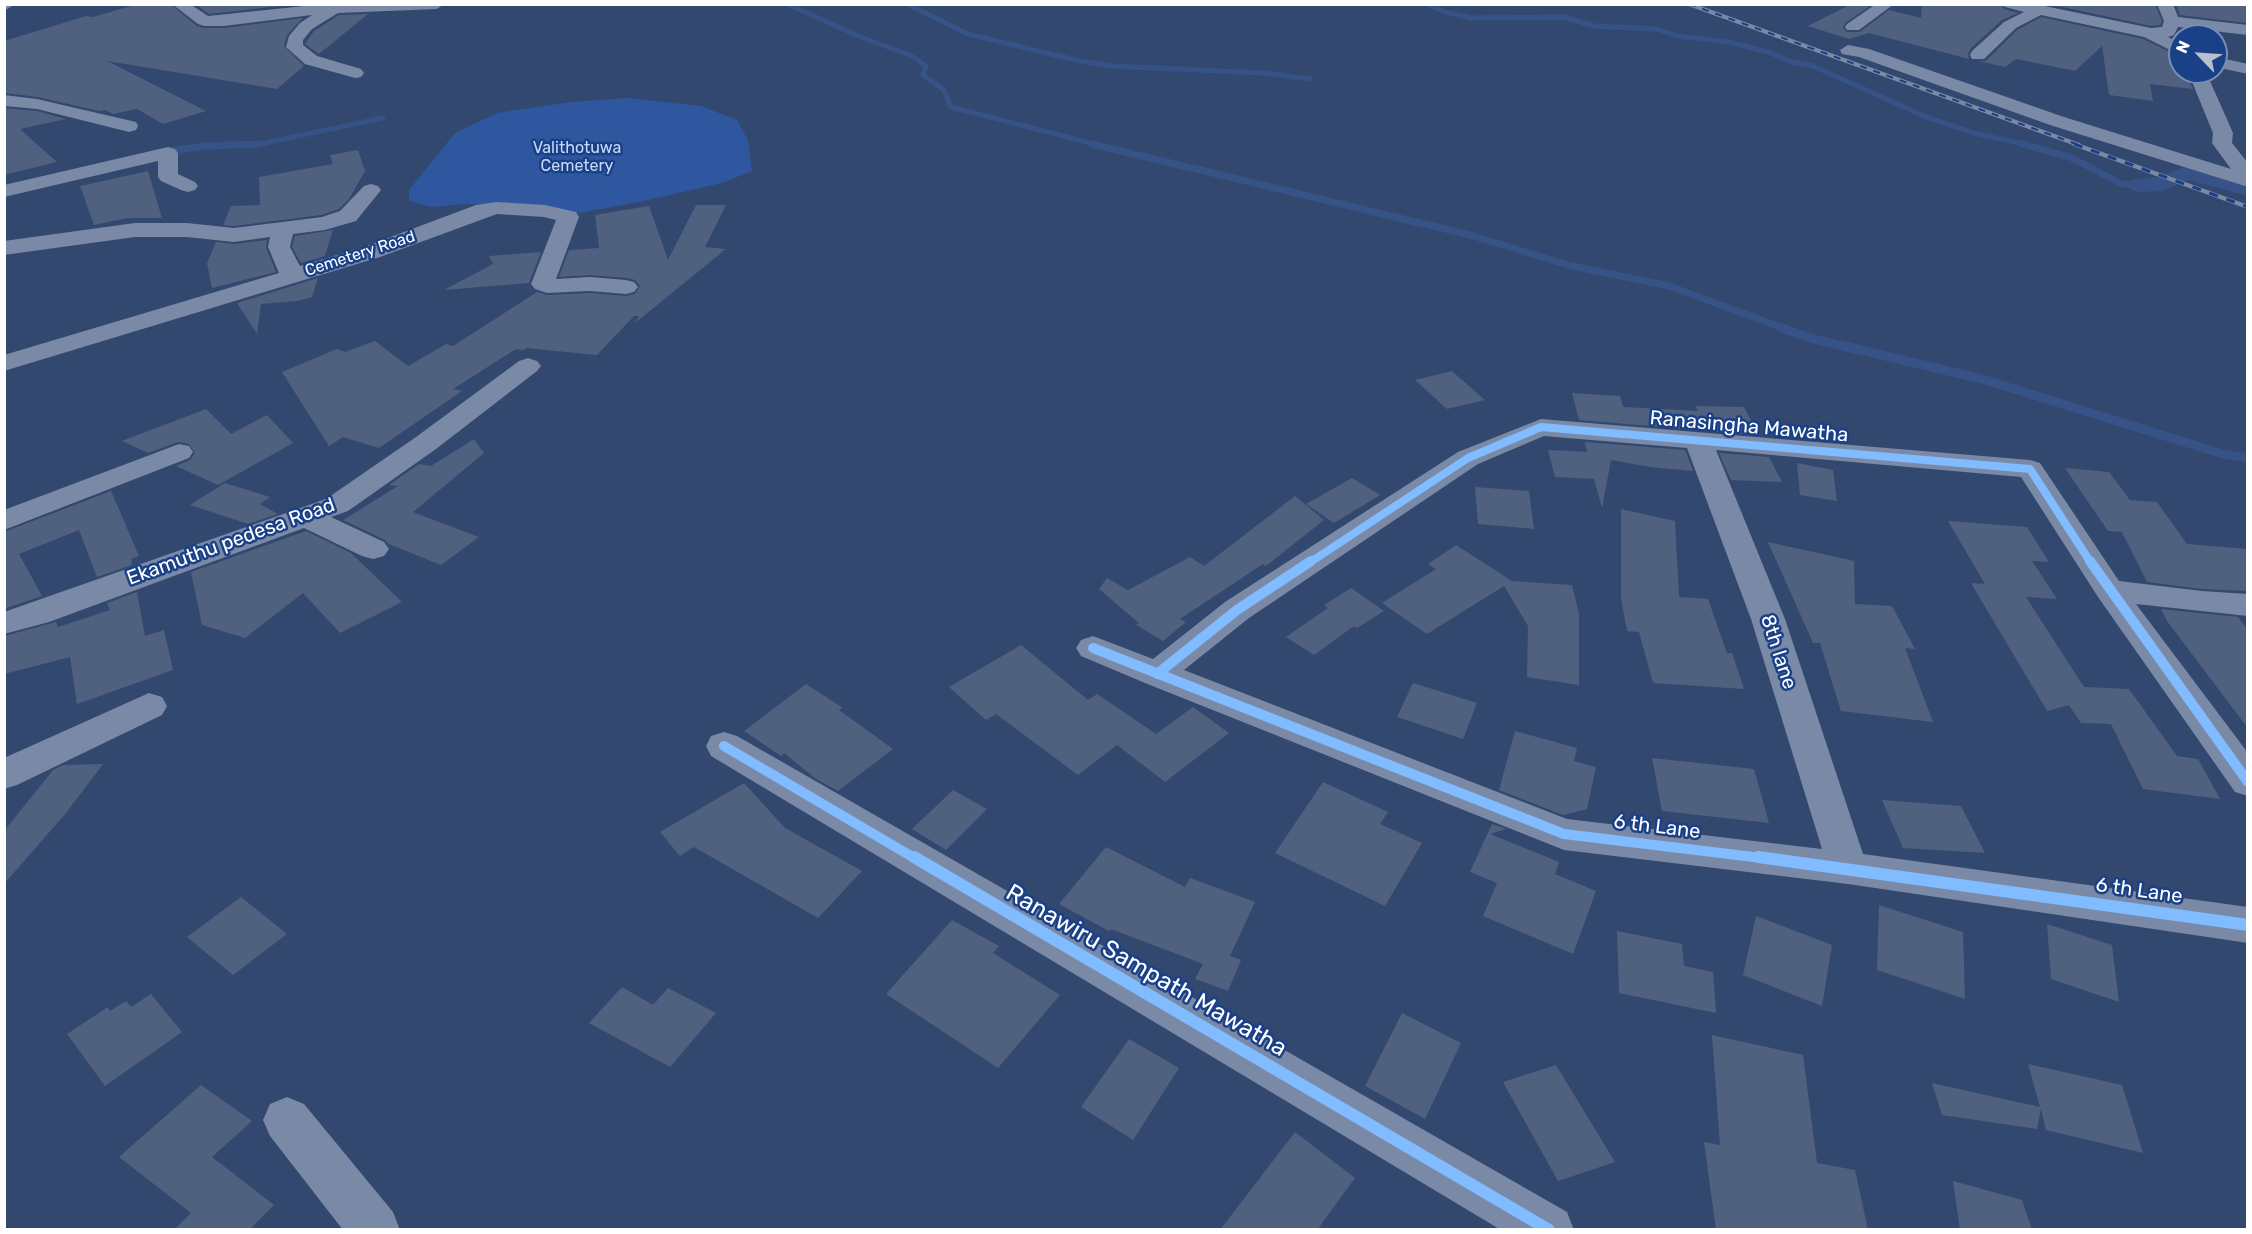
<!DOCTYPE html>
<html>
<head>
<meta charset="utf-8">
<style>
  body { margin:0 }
  #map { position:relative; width:2252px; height:1234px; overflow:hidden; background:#33486f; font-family:Rubik,sans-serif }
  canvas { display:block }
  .frame { position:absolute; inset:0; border:6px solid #fff; pointer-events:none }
  .north { position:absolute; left:2168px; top:24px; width:60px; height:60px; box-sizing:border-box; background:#1a4188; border:2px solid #768db8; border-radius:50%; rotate:295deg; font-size:16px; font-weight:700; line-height:24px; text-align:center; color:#fff }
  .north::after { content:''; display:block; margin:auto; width:21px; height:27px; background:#b8bfcd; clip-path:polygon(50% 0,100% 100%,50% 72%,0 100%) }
</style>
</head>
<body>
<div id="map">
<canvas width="2252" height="1234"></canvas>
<div class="frame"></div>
<div class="north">N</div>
</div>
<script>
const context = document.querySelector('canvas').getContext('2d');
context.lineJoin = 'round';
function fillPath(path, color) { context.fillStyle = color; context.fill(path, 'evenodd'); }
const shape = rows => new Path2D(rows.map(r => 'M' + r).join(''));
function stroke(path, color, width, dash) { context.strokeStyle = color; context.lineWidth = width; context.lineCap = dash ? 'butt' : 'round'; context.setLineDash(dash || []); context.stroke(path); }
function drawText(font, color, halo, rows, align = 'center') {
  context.font = font + ' Rubik,sans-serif'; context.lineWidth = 5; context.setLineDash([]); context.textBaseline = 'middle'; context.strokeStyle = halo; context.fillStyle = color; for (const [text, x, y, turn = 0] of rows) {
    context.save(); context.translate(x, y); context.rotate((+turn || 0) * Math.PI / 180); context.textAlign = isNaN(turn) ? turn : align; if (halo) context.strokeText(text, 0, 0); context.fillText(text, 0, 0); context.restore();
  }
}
const green = shape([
  [627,98,701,106,737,120,748,140,752,171,722,183,639,202,579,213,494,205,463,204,431,207,409,201,409,190,455,133,497,113,571,102]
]);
const streamFar2 = shape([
  [787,4,863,38,910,55,926,66,923,75,944,90,951,107,1098,145],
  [907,4,968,34,1080,61,1112,66,1263,73,1310,79],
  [1427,4,1445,12,1471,18,1564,17,1594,26,1657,29,1677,36,1729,42,1768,52,1792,62,1813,66,1926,117,1977,134,2029,145],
  [231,145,255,145,383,118]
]);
const streamFar1 = shape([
  [1092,144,1470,235,1568,265,1669,286,1786,329],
  [2023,144,2072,158,2122,184,2140,185],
  [163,152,205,146,260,144]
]);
const stream = shape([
  [1782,328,1810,338,1982,379,2223,454,2248,458]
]);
const canal = shape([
  [2187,166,2248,181,2248,196,2189,180,2162,191,2140,192,2132,190,2129,185,2132,180,2158,177,2187,166]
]);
const building = shape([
  [138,4,170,4,197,26,204,28,224,28,303,18,287,35,284,46,304,66,277,89,107,61,206,111,163,124,137,109,113,114,105,110,99,111,38,97,4,93,4,41,86,16,93,17],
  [195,4,297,4,209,14],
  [1851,4,1870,6,1845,23,1843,28,1847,32,1860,32,1889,10,1921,18,1922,4,2001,4,2004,9,2018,13,2002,20,1970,49,1968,54,1969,59,1869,33,1849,39,1808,26],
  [2049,4,2155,4,2162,21,2160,25,2151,26],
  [2176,4,2247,4,2247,23,2180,15],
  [368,14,319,54,305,44,314,31,339,15],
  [2041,17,2143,39,2176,55,2180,64,2180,72,2184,72,2193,89,2150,84,2153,101,2109,95,2102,46,2075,71,2016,59,2005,67,1979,61,1986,61,2017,30],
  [4,108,37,111,66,119,20,129,57,162,4,175],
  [358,150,365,171,349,199,339,209,321,215,234,226,223,225,231,206,260,205,259,177,333,164,330,155],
  [148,171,162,218,128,218,94,225,80,186],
  [696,205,726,205,705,247,726,249,635,323,639,316,634,316,597,355,526,348,524,350,516,349,453,389,462,391,379,448,343,437,329,446,282,372,337,349,345,352,375,341,408,366,446,344,453,346,537,292,547,295,590,293,626,296,635,294,640,286,635,280,627,278,590,275,559,277,569,250,599,248,595,215,649,206,668,260],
  [333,230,325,256,301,263,292,247,295,236],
  [267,240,266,248,276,272,212,288,207,263,216,242,234,244],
  [541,252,529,283,444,290,493,264,489,256],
  [318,278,312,297,298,301,261,304,257,334,237,303],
  [1452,371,1485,400,1447,409,1415,380],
  [1572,393,1620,396,1623,407,1698,411,1695,406,1744,407,1758,435,1579,420],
  [206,409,231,434,267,415,293,443,218,485,176,466,190,460,195,453,189,444,178,442,148,453,122,441],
  [474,439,484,453,413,512,479,537,441,565,389,544,385,540,343,520,398,486,389,485,419,464,431,466],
  [1585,442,1685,450,1693,471,1650,467,1611,460,1602,508,1594,479,1555,477,1548,450,1587,452],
  [1719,453,1769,457,1782,482,1731,480],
  [1797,463,1833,470,1837,501,1800,495],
  [2065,468,2109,472,2130,500,2157,502,2187,544,2247,549,2247,591,2202,589,2147,582,2122,532,2108,531],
  [1352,478,1380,495,1334,523,1306,504],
  [225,483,270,497,260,504,278,514,248,524,190,505],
  [1475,487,1529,491,1534,529,1478,524],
  [111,491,139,556,131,559,132,565,97,577,79,530,19,554,42,596,4,609,4,532],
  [1295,496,1324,520,1266,566,1263,564,1180,619,1186,622,1163,641,1136,625,1139,623,1099,589,1107,578,1128,590,1190,557,1204,566],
  [1621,509,1675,521,1679,597,1708,599,1727,653,1732,653,1744,689,1653,683,1639,632,1627,631,1621,598],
  [1948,521,2027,527,2049,562,2032,561,2057,599,2026,597,2084,687,2129,689,2177,756,2198,759,2220,799,2143,789,2111,724,2081,723,2069,705,2047,711,1971,583,1985,584],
  [306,531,351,553,402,602,340,633,303,593,245,638,202,625,191,572],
  [1768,542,1854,561,1855,604,1892,606,1915,649,1905,648,1933,722,1841,711,1820,643,1813,643],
  [1456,545,1512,581,1572,585,1579,614,1579,685,1527,677,1528,626,1504,586,1427,634,1382,603,1436,569,1428,564],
  [1351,588,1384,611,1357,628,1354,626,1314,655,1286,637,1328,608,1324,605],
  [137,592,145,636,164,630,173,670,77,704,70,657,4,674,4,636,56,622,58,627,110,610,107,603],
  [2161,609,2238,617,2247,629,2247,727,2167,621],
  [1021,645,1088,700,1097,694,1156,734,1193,707,1229,733,1165,782,1117,745,1078,775,996,714,986,720,949,687],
  [1413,683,1477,703,1463,739,1397,717],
  [806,684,843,708,839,710,893,749,838,791,816,779,784,753,781,756,744,731],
  [1515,731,1577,748,1574,761,1596,767,1587,809,1563,815,1499,790],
  [1652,758,1754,769,1769,823,1662,811],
  [103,764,66,813,4,884,4,831,53,770,63,765],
  [1323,782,1388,812,1380,824,1422,843,1385,906,1275,853],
  [744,783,785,828,862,871,818,918,694,847,680,856,660,832],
  [953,790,987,809,946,850,912,829],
  [1882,800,1961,806,1985,853,1903,848],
  [1492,824,1506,829,1490,834,1559,862,1555,874,1596,891,1573,954,1483,916,1497,883,1470,872],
  [1106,847,1185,887,1190,878,1255,902,1230,956,1241,960,1228,991,1195,979,1203,964,1111,929,1109,931,1059,904],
  [241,897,287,934,233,975,187,937],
  [1879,905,1963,932,1965,999,1877,970],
  [1756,916,1832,945,1822,1006,1743,975],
  [952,920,999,946,993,953,1060,995,998,1068,886,994],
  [2047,924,2112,945,2119,1002,2051,979],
  [1617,931,1682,944,1684,966,1713,972,1716,1013,1619,993],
  [622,987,653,1005,668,988,716,1013,670,1067,589,1023],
  [151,994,182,1032,105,1086,67,1034,108,1007,110,1011,126,1001,131,1007],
  [1402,1013,1461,1043,1425,1119,1365,1086],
  [1712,1035,1803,1055,1817,1163,1855,1170,1868,1230,1716,1230,1704,1142,1720,1145],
  [1129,1039,1179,1068,1133,1140,1081,1107],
  [2028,1064,2122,1085,2143,1153,2046,1130,2041,1109,2037,1129,1942,1115,1932,1083,2040,1107],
  [1556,1065,1615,1162,1558,1181,1503,1082],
  [201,1085,252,1121,212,1157,274,1205,249,1230,174,1230,191,1213,119,1157],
  [1295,1132,1355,1178,1317,1230,1220,1230],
  [1953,1181,2022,1200,2032,1230,1960,1230]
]);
const street = shape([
  [4,4,15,4,4,11,4,4],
  [172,4,190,4,208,16,324,4,444,4,437,9,338,13,312,29,303,40,303,45,317,56,361,69,364,73,361,77,355,78,305,64,286,47,289,36,300,23,312,15,224,26,204,26,198,24,172,4],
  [1876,4,1894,4,1859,30,1847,30,1845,27,1847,24,1876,4],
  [2003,4,2035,4,2151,28,2162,27,2164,21,2157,4,2173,4,2178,17,2248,25,2248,35,2178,27,2174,35,2168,37,2180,43,2180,55,2144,37,2041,15,2016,28,1984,59,1972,59,1970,55,1972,51,2004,22,2024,12,2005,7,2003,4],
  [1848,45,1869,49,2064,117,2231,169,2212,143,2213,133,2188,72,2206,72,2233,133,2232,143,2248,163,2248,187,2050,125,1859,57,1842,54,1840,50,1848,45],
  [2216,57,2248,64,2248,74,2216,67,2216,57],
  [4,95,37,99,136,122,138,126,136,130,129,132,37,109,4,106,4,95],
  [168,147,175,149,178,153,178,174,195,182,198,186,195,190,188,192,181,190,161,181,158,177,158,161,4,197,4,185,168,147],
  [371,184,378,186,381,190,356,221,325,230,293,234,290,247,300,266,364,247,476,205,497,202,545,205,576,212,579,217,556,279,590,277,626,280,634,282,638,287,634,292,626,294,590,291,547,293,535,289,531,284,556,220,544,217,497,214,380,257,4,371,4,355,279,273,268,247,270,237,234,242,187,237,135,237,4,255,4,241,135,223,187,223,234,228,322,217,340,211,364,186,371,184],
  [528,358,537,361,541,366,537,371,436,449,348,511,331,517,384,542,389,549,384,556,373,559,362,556,304,528,49,622,4,634,4,612,326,499,416,437,519,361,528,358],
  [1541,419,2030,460,2040,463,2119,581,2202,591,2248,594,2248,616,2136,604,2248,753,2248,796,2235,792,2098,597,2021,477,1716,450,1785,619,1863,854,2248,907,2248,943,1848,884,1564,850,1145,683,1081,656,1076,648,1081,640,1093,636,1153,659,1225,602,1458,452,1541,419],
  [1544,436,1687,448,1751,619,1822,849,1567,819,1184,670,1249,618,1478,464,1544,436],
  [179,444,189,446,193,452,189,458,4,530,4,510,179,444],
  [149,693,162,697,167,706,162,715,17,785,4,789,4,758,149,693],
  [724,732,737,736,1567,1212,1574,1230,1501,1230,711,756,706,746,711,736,724,732],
  [287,1097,304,1104,393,1212,400,1230,343,1230,270,1136,263,1120,270,1104,287,1097]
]);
const railFar1 = shape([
  [1689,4,2079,145]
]);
const rail = shape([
  [2074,144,2248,207]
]);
const cyclewayFar2 = shape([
  [1309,563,1468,458,1541,427,2030,469,2091,563]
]);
const cyclewayFar1 = shape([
  [2090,561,2248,782],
  [1093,648,1564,834,1770,859],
  [1157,674,1237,610,1311,561],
  [724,746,916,859]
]);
const cycleway = shape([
  [914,857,1549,1230],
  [1758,857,2248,925]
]);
const farParknames = [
  ["Valithotuwa",577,148],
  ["Cemetery",577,166]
];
const farStreetnames = [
  ["Cemetery Road",360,254,-18]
];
const streetNames = [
  ["Ranasingha Mawatha",1749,427,5],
  ["Ekamuthu pedesa Road",231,542,-20],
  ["8th lane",1778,652,72],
  ["6 th Lane",1657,827,7],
  ["6 th Lane",2139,891,8]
];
const nearStreetnames = [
  ["Ranawiru Sampath Mawatha",1146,971,30]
];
fillPath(green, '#2e579f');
stroke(streamFar2, '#375286', 5);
stroke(streamFar1, '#375286', 7);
stroke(stream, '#375286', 9);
fillPath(canal, '#375286');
fillPath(building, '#506180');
fillPath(street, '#7a89a5');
stroke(railFar1, '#7b89a4', 4);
stroke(rail, '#7b89a4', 4.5);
stroke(railFar1, '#1a4188', 2, [7]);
stroke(rail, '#1a4188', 3, [9]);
stroke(cyclewayFar2, '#80bcff', 8);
stroke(cyclewayFar1, '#80bcff', 10);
stroke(cycleway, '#80bcff', 12);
drawText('16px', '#c8daf9', '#1a4188', farParknames);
drawText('16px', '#fff', '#1a4188', farStreetnames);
drawText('20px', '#fff', '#1a4188', streetNames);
drawText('24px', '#fff', '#1a4188', nearStreetnames);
</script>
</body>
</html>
